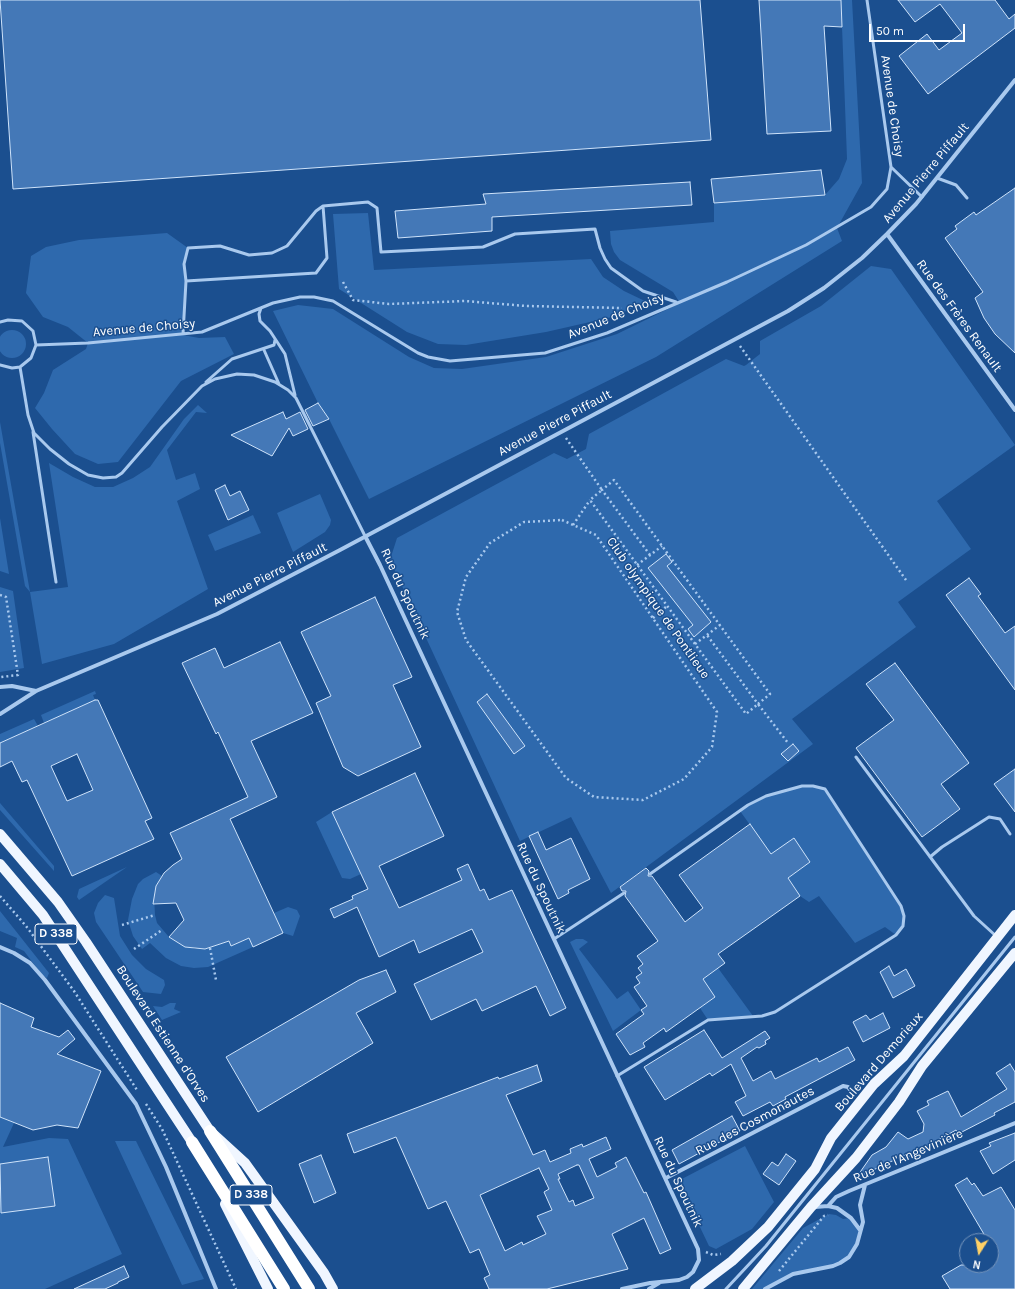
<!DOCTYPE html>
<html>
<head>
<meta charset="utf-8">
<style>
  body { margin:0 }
  #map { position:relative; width:1015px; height:1289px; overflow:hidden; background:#1b4f8f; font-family:Karla,sans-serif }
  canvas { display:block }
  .north { position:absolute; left:959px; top:1233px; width:40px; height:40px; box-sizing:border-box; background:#1b4f8f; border:1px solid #7695bc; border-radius:50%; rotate:191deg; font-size:11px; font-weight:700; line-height:16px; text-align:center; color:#fff }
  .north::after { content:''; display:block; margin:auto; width:14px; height:18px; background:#ffd166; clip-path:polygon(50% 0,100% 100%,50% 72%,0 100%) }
  .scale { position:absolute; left:869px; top:24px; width:96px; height:18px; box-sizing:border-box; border:2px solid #fff; border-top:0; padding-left:5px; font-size:12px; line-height:14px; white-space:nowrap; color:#fff; -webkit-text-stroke:3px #1b4f8f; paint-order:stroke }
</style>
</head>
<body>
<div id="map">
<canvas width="1015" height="1289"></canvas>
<div class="north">N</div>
<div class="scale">50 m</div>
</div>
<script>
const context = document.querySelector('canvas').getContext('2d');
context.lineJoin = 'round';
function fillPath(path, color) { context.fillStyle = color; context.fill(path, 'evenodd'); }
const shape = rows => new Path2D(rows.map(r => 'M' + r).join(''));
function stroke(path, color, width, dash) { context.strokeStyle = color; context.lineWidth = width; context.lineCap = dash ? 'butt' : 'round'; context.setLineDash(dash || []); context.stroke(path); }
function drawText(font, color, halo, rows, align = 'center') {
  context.font = font + ' Karla,sans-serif'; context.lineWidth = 3; context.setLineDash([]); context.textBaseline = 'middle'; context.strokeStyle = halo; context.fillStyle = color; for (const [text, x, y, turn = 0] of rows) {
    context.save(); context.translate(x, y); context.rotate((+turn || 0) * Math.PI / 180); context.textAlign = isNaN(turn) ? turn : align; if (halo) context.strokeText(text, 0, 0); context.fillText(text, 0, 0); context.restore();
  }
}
const green = shape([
  [841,0,852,0,862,183,837,228,842,241,656,357,369,499,329,419,318,403,273,311,298,305,333,309,409,357,434,368,462,369,546,357,617,334,680,303,673,292,620,260,614,252,611,244,610,231,714,222,714,203,825,195,839,179,847,159],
  [368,213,374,270,591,259,603,277,624,291,647,302,612,317,546,332,466,345,438,344,407,332,339,289,333,214],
  [167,233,188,248,184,264,186,281,183,335,199,338,225,337,234,354,181,381,118,462,98,464,75,454,52,429,35,408,44,393,53,370,86,349,88,343,68,327,43,317,26,293,31,256,46,247,79,240],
  [871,266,891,269,1015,445,937,501,971,549,898,602,916,627,792,719,813,744,611,893,571,817,520,841,390,560,397,538,554,453,567,459,586,449,589,434,726,359,744,366,746,365,760,354,760,341,821,306],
  '-2 344a14 14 0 1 1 28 0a14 14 0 1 1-28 0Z',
  [198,405,207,413,196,412,167,450,176,480,195,473,200,489,177,501,208,589,114,644,42,664,30,592,25,586,0,443,0,422,30,592,68,587,49,463,73,477,95,487,113,487,133,478,150,467,184,419],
  [320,494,331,520,330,525,325,532,293,552,277,513],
  [253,515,261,533,215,551,208,535],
  [0,518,9,574,0,571],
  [0,587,13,591,24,668,0,672],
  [95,691,96,694,93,695,95,700,44,723,41,715],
  [34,719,38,726,0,743,0,734],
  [802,786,813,786,825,789,901,906,904,916,903,926,896,935,885,927,855,943,819,896,809,902,800,896,788,878,810,862,794,839,771,854,740,811,766,796],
  [0,803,54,866,54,871,0,810],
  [332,812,361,874,350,879,342,878,316,822],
  [127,867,79,900,77,897,79,889],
  [156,872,162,876,156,886,154,896,155,915,157,923,169,937,180,944,195,949,205,949,229,941,231,946,249,938,253,947,208,967,194,968,181,966,166,958,150,943,142,949,133,936,128,920,132,899,138,884,143,879],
  [105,895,114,898,120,936,132,955,146,969,164,980,165,985,161,994,143,992,96,922,94,913,98,903],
  [288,907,297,910,300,916,293,936,283,933,274,913],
  [0,911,49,973,47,978,42,975,24,951,15,947,17,938,0,931],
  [576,939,583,939,588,942,579,949,617,999,628,991,641,1010,613,1031,570,942],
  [718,968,753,1016,708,1020,700,1008,714,998,703,979],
  [170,1003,176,1003,174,1009,181,1012,162,1020,153,1006,162,1007],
  [0,1117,14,1123,3,1147,49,1138,68,1139,122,1254,45,1289,0,1289],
  [115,1141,136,1141,204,1279,182,1285],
  [745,1146,774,1202,752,1229,716,1249,709,1246,678,1181],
  [829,1214,836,1215,843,1219,851,1218,860,1230,854,1252,840,1263,793,1274,765,1289,752,1289,803,1228]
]);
const building = shape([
  [0,0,700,0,711,140,13,189,0,0],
  [759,0,841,0,842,27,824,26,831,131,767,134,759,0],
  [898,0,995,0,1009,19,1015,14,1015,28,928,94,899,56,927,34,939,50,962,33,940,4,915,22,898,0],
  [821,170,825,195,714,203,711,179,821,170],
  [690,182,692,205,492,217,492,231,398,238,395,211,486,204,483,194,690,182],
  [1015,188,1015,353,995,334,984,318,975,298,983,292,945,238,957,229,955,226,974,212,976,215,1015,188],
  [318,403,329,419,313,426,305,410,318,403],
  [283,412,286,419,300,412,308,429,293,436,289,428,272,456,231,435,283,412],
  [225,485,230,496,240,491,249,510,228,520,215,490,225,485],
  [666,554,672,562,667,566,711,622,694,637,688,629,693,625,648,568,666,554],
  [969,578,981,594,978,596,1005,633,1015,626,1015,690,946,595,969,578],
  [375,597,412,677,393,685,421,747,358,776,343,767,316,703,331,696,301,632,375,597],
  [280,642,313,713,251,741,277,797,230,819,283,933,253,947,249,938,231,946,229,941,205,949,185,947,169,937,184,920,176,903,153,904,156,886,164,873,173,865,182,859,170,833,248,797,218,732,216,734,182,663,215,648,224,668,280,642],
  [895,663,969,763,941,784,960,809,922,837,856,748,894,720,866,684,895,663],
  [487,694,525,746,514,754,477,702,487,694],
  [95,700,98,700,152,818,145,821,154,839,72,876,27,780,22,782,12,761,0,767,0,743,95,700],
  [77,754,93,790,67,801,51,766,77,754],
  [793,744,799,751,788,761,781,754,793,744],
  [1015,769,1015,812,994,784,1015,769],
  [415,773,444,836,379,866,399,908,462,880,457,869,468,864,480,891,484,889,489,900,512,890,566,1008,550,1016,536,986,482,1011,476,999,431,1020,414,984,483,952,472,929,419,953,414,940,379,957,357,907,334,918,330,909,353,899,352,896,368,889,332,812,415,773],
  [750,824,771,854,794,838,810,862,788,878,800,896,718,954,725,963,703,979,715,997,666,1032,664,1028,643,1043,645,1047,630,1055,616,1034,644,1014,641,1010,647,1006,634,987,640,983,636,977,642,973,638,968,643,964,637,956,658,941,625,896,626,891,622,891,620,887,646,868,649,871,648,876,652,876,685,922,703,908,679,875,750,824],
  [538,832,546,850,571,838,590,879,568,890,569,893,558,899,529,836,538,832],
  [889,966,894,976,906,969,915,986,893,998,880,972,889,966],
  [386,970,396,992,356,1013,373,1043,258,1112,226,1057,359,980,386,970],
  [0,1003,34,1018,31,1027,59,1037,68,1030,75,1039,57,1054,101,1071,78,1128,57,1125,33,1130,0,1117,0,1003],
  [883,1013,890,1028,863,1042,853,1022,866,1015,870,1020,883,1013],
  [704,1030,722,1058,765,1031,770,1038,765,1041,766,1044,759,1048,757,1047,741,1058,753,1081,771,1071,775,1079,817,1058,819,1062,848,1047,855,1060,785,1097,786,1099,773,1106,770,1102,743,1116,735,1102,746,1096,731,1064,712,1076,710,1073,665,1100,644,1067,704,1030],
  [1010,1064,1015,1072,1015,1102,994,1113,995,1115,989,1118,958,1134,956,1130,906,1158,905,1155,856,1178,872,1155,886,1147,898,1132,908,1139,923,1132,924,1124,917,1111,929,1105,927,1101,948,1091,961,1117,1007,1089,996,1073,1010,1064],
  [537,1065,542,1081,506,1095,533,1155,545,1150,550,1162,571,1153,570,1149,582,1144,583,1147,606,1137,611,1149,589,1159,597,1177,617,1167,615,1163,626,1157,644,1193,646,1192,671,1249,660,1254,644,1218,612,1234,628,1269,547,1289,489,1289,484,1278,490,1275,479,1249,470,1253,446,1201,428,1209,396,1137,354,1153,347,1134,498,1077,499,1079,537,1065],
  [577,1165,579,1165,594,1198,575,1206,573,1200,569,1202,558,1179,560,1179,558,1174,577,1165],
  [539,1168,549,1189,544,1192,552,1210,537,1216,546,1234,523,1245,522,1242,505,1251,480,1195,539,1168],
  [732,1116,740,1131,679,1164,672,1150,732,1116],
  [1015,1133,1015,1160,993,1174,980,1151,991,1146,989,1143,1015,1133],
  [786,1154,796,1161,779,1185,763,1174,772,1162,778,1166,786,1154],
  [321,1155,336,1193,314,1203,299,1164,321,1155],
  [48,1157,55,1206,1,1213,0,1164,48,1157],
  [967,1178,972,1185,974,1183,983,1196,1001,1187,1015,1210,1015,1289,950,1289,942,1276,961,1265,991,1265,991,1241,988,1241,955,1185,967,1178],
  [124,1266,129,1277,118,1282,118,1283,105,1289,74,1289,124,1266]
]);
const path = shape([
  [343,282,353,300,389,304,465,301,526,306,622,308],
  [740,346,906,580],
  [566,438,602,490,590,500,746,714,758,704,788,743],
  [562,520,596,535,717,712,712,747,684,779,643,800,594,797,566,778,466,640,457,612,466,577,490,543,524,522,562,520],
  [573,525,590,500],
  [650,555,602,490,614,480,770,694,758,704,707,635],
  [637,565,662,546],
  [0,595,6,597,18,675,1,677],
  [653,618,667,606],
  [695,644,720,625],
  [0,896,26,926,74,991,137,1090],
  [122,925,155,915],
  [210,948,216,980],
  [134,949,162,930],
  [146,1104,162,1129,236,1289],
  [706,1252,713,1255,721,1254],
  [779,1271,824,1216,828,1215]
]);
const lane = shape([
  [891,167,922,197],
  [937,178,956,185,967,198],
  [323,206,327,258,316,273,186,281,184,264,188,248,220,246,249,255,272,253,287,246,316,211,323,206,368,202,377,208,381,252,483,247,515,234,595,229,600,248,605,259,611,268,643,291,676,302],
  [261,308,259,314,260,321,270,331,285,354,295,395],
  [0,322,8,320,22,321,33,331,36,345,31,358,20,367,12,368,0,365],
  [183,334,186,281],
  [36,345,88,343,202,332,273,303,300,297,314,297,333,301,418,353,428,357,450,361,545,353,607,333,727,282,806,245,871,207,887,189,891,167,867,0],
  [264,350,279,384],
  [20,367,28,415,34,433,50,449,69,464,88,475,103,478,116,477,122,473,162,427,202,386,215,379,237,374,254,375,275,382,288,390,296,398,365,536],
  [206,382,232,359,274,345,275,340],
  [33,432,56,582],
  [856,757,974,916,996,936],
  [930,857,942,847,989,817,1000,819,1010,834],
  [554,939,624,893],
  [617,1076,708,1020,762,1016,775,1012,896,935,903,926,904,916,901,906,825,789,813,786,802,786,766,796,748,805,650,874],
  [726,1289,766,1246,1015,937]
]);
const street = shape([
  [887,234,1015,410],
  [365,536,380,565,698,1249,699,1260,693,1272,687,1277,679,1280,650,1283,622,1289],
  [0,687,12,686,36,691],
  [0,714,36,691,217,614,340,550,788,311,824,288,862,258,887,234,916,204,1015,80],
  [0,947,14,953,30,963,45,980,136,1104,166,1167,216,1289],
  [666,1178,843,1086,848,1087,851,1091],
  [828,1206,836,1197,849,1191,1015,1123],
  [815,1207,828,1206,837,1208,851,1218,860,1230],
  [649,1289,659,1283],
  [765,1289,793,1274,833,1266,840,1263,849,1257,857,1244,863,1222,860,1205,865,1185]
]);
const primary = shape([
  [0,834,58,902,86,942,210,1131,245,1163,324,1273,333,1289],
  [0,864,43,915,192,1142],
  [225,1204,268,1289],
  [695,1289,732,1261,768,1227,815,1169,831,1138,874,1084,904,1056,1015,915],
  [743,1289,811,1207,856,1158,899,1102,922,1066,1015,953]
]);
const highway = shape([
  [210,1131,309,1289],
  [192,1142,284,1289]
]);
const shields = [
  [56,934,42],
  [251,1195,42]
];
const shieldNames = [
  ["D 338",56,934],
  ["D 338",251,1195]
];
const streetNames = [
  ["Avenue de Choisy",892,106,82],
  ["Avenue Pierre Piffault",926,173,-50],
  ["Avenue de Choisy",616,316,-22],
  ["Rue des Frères Renault",959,316,54],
  ["Avenue de Choisy",144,328,-5],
  ["Avenue Pierre Piffault",555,423,-28],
  ["Avenue Pierre Piffault",270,575,-27],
  ["Rue du Spoutnik",405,594,65],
  ["Club olympique de Pontlieue",658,608,55],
  ["Rue du Spoutnik",541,888,65],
  ["Boulevard Estienne d'Orves",163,1034,57],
  ["Boulevard Demorieux",879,1062,-49],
  ["Rue des Cosmonautes",755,1121,-28],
  ["Rue de l'Angevinière",908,1156,-23],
  ["Rue du Spoutnik",678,1182,65]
];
fillPath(green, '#2e69ad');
fillPath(building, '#4478b7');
stroke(building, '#cfe3fa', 1);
stroke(path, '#a9c9ee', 2.5, [2, 3]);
stroke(lane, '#a9c9ee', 3);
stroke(street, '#a9c9ee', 4);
stroke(primary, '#f0f6ff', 10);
stroke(highway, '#fff', 12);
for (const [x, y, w] of shields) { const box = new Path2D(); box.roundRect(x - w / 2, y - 10, w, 20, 3); context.fillStyle = '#1b4f8f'; context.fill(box); stroke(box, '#fff', 1); }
drawText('bold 12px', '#fff', null, shieldNames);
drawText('13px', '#fff', '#1b4f8f', streetNames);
</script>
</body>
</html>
